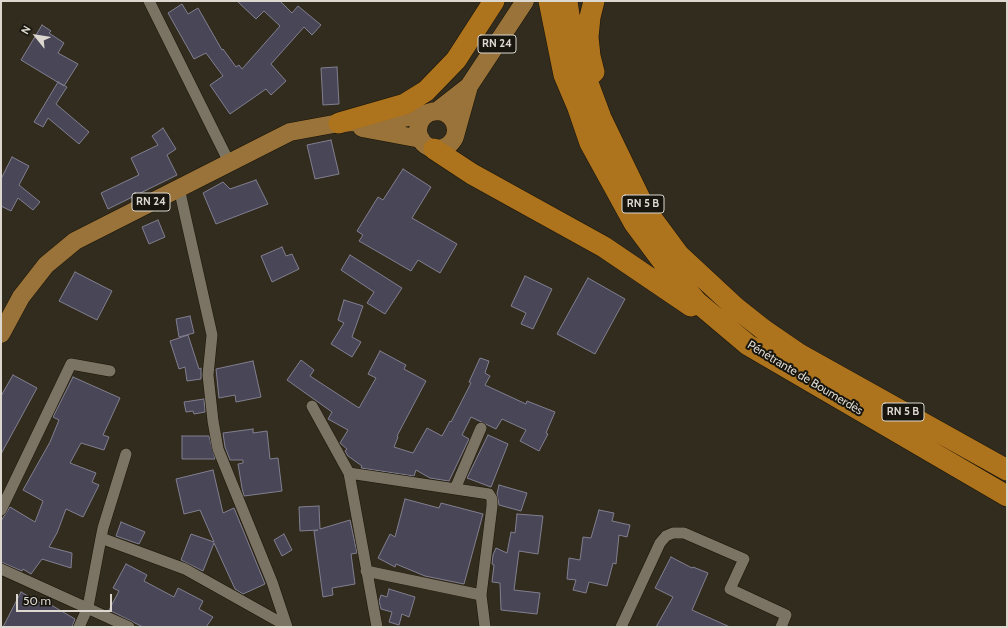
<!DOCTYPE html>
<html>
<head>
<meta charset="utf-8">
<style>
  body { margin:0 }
  #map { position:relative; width:1008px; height:628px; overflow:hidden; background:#322c1e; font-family:Cabin,sans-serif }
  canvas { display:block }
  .frame { position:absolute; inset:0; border:2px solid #dcd8cf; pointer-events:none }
  .north { position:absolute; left:16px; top:16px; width:40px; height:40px; -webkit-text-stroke:3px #17150e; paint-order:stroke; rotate:300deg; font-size:11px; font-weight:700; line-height:16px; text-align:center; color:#dcd8cf }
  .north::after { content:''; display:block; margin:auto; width:14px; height:18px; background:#dcd8cf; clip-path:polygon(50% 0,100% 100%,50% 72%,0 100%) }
  .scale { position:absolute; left:16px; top:594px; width:96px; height:18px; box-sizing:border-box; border:2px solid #dcd8cf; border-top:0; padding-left:5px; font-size:12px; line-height:14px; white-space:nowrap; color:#dcd8cf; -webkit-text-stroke:3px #17150e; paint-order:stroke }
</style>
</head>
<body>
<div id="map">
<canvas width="1008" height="628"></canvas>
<div class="frame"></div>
<div class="north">N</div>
<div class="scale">50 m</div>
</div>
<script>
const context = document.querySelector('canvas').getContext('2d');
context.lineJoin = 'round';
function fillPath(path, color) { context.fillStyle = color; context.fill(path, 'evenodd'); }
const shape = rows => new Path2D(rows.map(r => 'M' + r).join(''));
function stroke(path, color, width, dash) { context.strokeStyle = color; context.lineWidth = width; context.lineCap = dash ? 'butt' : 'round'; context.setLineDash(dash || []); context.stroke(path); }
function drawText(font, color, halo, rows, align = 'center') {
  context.font = font + ' Cabin,sans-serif'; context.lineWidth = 4; context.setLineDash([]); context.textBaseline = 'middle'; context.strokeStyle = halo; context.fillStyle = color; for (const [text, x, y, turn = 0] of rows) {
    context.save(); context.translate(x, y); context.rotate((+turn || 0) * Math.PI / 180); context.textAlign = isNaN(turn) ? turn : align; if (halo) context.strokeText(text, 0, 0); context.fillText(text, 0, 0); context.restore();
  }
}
const building = shape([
  [237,1,280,1,292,13,298,6,321,25,312,35,304,27,271,64,286,81,271,95,266,89,230,114,210,85,223,76,206,53,194,59,168,13,182,4,188,14,198,8,222,50,223,49,236,67,239,65,242,69,280,26,264,11,256,19,237,1],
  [42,25,51,31,49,33,64,43,58,53,78,64,64,86,21,60,42,25],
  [337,67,339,104,323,105,321,68,337,67],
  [58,82,67,87,56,104,89,132,79,144,48,118,43,127,34,122,58,82],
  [163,128,176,149,167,155,177,175,108,209,101,193,139,175,131,158,158,145,152,136,163,128],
  [331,140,339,174,315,179,307,145,331,140],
  [12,157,29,166,19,185,40,202,33,210,18,198,11,211,1,206,1,179,12,157],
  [403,169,431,187,412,218,457,244,440,273,418,260,411,271,359,241,363,235,357,231,378,197,383,200,403,169],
  [256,180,268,204,216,224,203,193,223,182,230,189,256,180],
  [158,220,165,237,149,244,142,227,158,220],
  [282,247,286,256,292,254,299,269,272,282,261,256,282,247],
  [350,255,402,288,385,314,367,303,374,292,341,270,350,255],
  [75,272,112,291,97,320,59,301,75,272],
  [525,276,552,289,533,329,521,324,526,313,511,306,525,276],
  [588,278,625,299,595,354,557,334,588,278],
  [344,300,363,306,352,337,361,342,352,357,331,344,344,323,338,320,344,300],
  [190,316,194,333,179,337,176,319,190,316],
  [188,335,199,369,201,368,201,379,187,381,185,367,179,369,170,341,188,335],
  [380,351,406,365,404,369,426,381,397,436,398,437,394,447,413,453,427,428,442,436,450,421,451,422,471,383,469,382,480,358,489,361,485,373,490,376,485,385,526,404,527,401,555,412,546,433,548,434,539,451,520,441,526,430,502,419,496,429,471,417,462,435,469,439,449,481,430,478,416,470,414,476,361,468,362,466,348,456,345,451,347,449,340,443,348,430,328,419,332,412,287,380,301,360,314,370,310,376,359,408,376,378,368,374,380,351],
  [253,361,261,397,236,402,235,395,219,398,216,369,253,361],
  [13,375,37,388,1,454,1,396,13,375],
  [73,377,120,398,103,435,109,437,104,450,81,443,70,463,96,473,92,482,99,485,83,517,66,509,57,533,49,547,72,553,71,568,42,559,31,574,23,569,22,571,1,562,1,521,10,507,35,522,43,501,23,490,50,442,59,420,53,417,73,377],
  [204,399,205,412,194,414,193,411,186,412,184,402,204,399],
  [253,429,253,433,267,431,270,459,278,458,282,491,244,496,242,488,238,464,243,463,243,460,230,460,225,447,223,433,253,429],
  [488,435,508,444,491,487,467,478,488,435],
  [182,436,209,436,215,459,182,459,182,436],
  [213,470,223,513,234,508,265,584,243,594,235,589,214,543,203,571,181,560,191,534,214,542,200,510,184,514,176,479,213,470],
  [499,485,527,493,521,511,499,505,497,494,499,485],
  [405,499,439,508,441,503,483,514,464,584,425,576,396,564,395,567,378,558,390,534,395,537,405,499],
  [319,506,320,529,350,520,357,553,351,554,355,584,332,588,333,595,323,597,314,531,318,530,300,531,299,507,319,506],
  [599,510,614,513,612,521,630,525,627,537,619,535,616,564,613,563,607,586,589,582,586,593,573,590,576,580,567,579,569,558,580,560,583,537,591,538,599,510],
  [517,514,543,516,538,554,519,551,514,590,540,593,537,614,501,610,500,583,492,582,494,565,492,564,493,555,496,548,507,553,511,532,515,533,517,514],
  [121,522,145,532,139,544,116,536,121,522],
  [284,534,292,550,282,556,274,540,284,534],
  [671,557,692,568,693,567,708,573,692,610,730,627,656,627,673,597,655,588,671,557],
  [126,564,147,575,144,581,174,597,178,588,203,601,199,609,213,617,206,627,143,627,109,610,119,591,113,588,126,564],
  [389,589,415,597,409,617,402,614,399,625,389,622,392,612,381,609,379,601,381,595,387,597,389,589],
  [21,592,44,605,46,602,75,619,72,627,3,627,21,592]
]);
const street = shape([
  [149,1,229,162],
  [179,188,212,335,208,375,213,421,218,449,272,582,287,627],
  [312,406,349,473,377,627],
  [126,454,103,528,101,538,185,569,285,625],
  [349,473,489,494,492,499,492,506,481,595,485,627],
  [455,489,481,428],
  [1,510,71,364,110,371],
  [1,569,129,627],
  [366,571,481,595],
  [79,627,88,607,101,538],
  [621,627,660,543,666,536,673,533,684,533,744,559,730,589,786,615,781,627]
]);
const primary = shape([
  '418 130a19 19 0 1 1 38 0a19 19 0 1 1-38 0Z',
  [362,128,421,139],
  [455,136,469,86,525,1],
  [1,334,21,297,46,265,75,241,290,132,339,123,399,119,437,111,469,86]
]);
const highway = shape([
  [549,1,564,75,578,108,590,143,634,223,666,266,697,302,748,345,1007,496],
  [567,1,573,43,601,118,645,209,679,255,735,307,764,330,799,354,1007,470],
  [594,1,590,17,588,37,590,56,594,72],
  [339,123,405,104,426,91,456,60,494,1],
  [434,149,472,174,604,247,691,306]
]);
const shields = [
  [497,44,38],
  [151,202,38],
  [643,204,42],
  [903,412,42]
];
const shieldNames = [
  ["RN 24",497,44],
  ["RN 24",151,202],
  ["RN 5 B",643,204],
  ["RN 5 B",903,412]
];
const streetNames = [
  ["Pénétrante de Boumerdès",805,378,31]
];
fillPath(building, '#494757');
stroke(building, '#817f90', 1);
stroke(street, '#1a1407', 12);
stroke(primary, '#1a1407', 19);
stroke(highway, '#1a1407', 22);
stroke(street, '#7b7464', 11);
stroke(primary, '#997339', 18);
stroke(highway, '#ad731d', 21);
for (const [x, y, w] of shields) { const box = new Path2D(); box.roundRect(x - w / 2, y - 9, w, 18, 3); context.fillStyle = '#17150e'; context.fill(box); stroke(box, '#dcd8cf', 1); }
drawText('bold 11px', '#dcd8cf', null, shieldNames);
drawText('12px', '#dcd8cf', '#17150e', streetNames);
</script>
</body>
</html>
